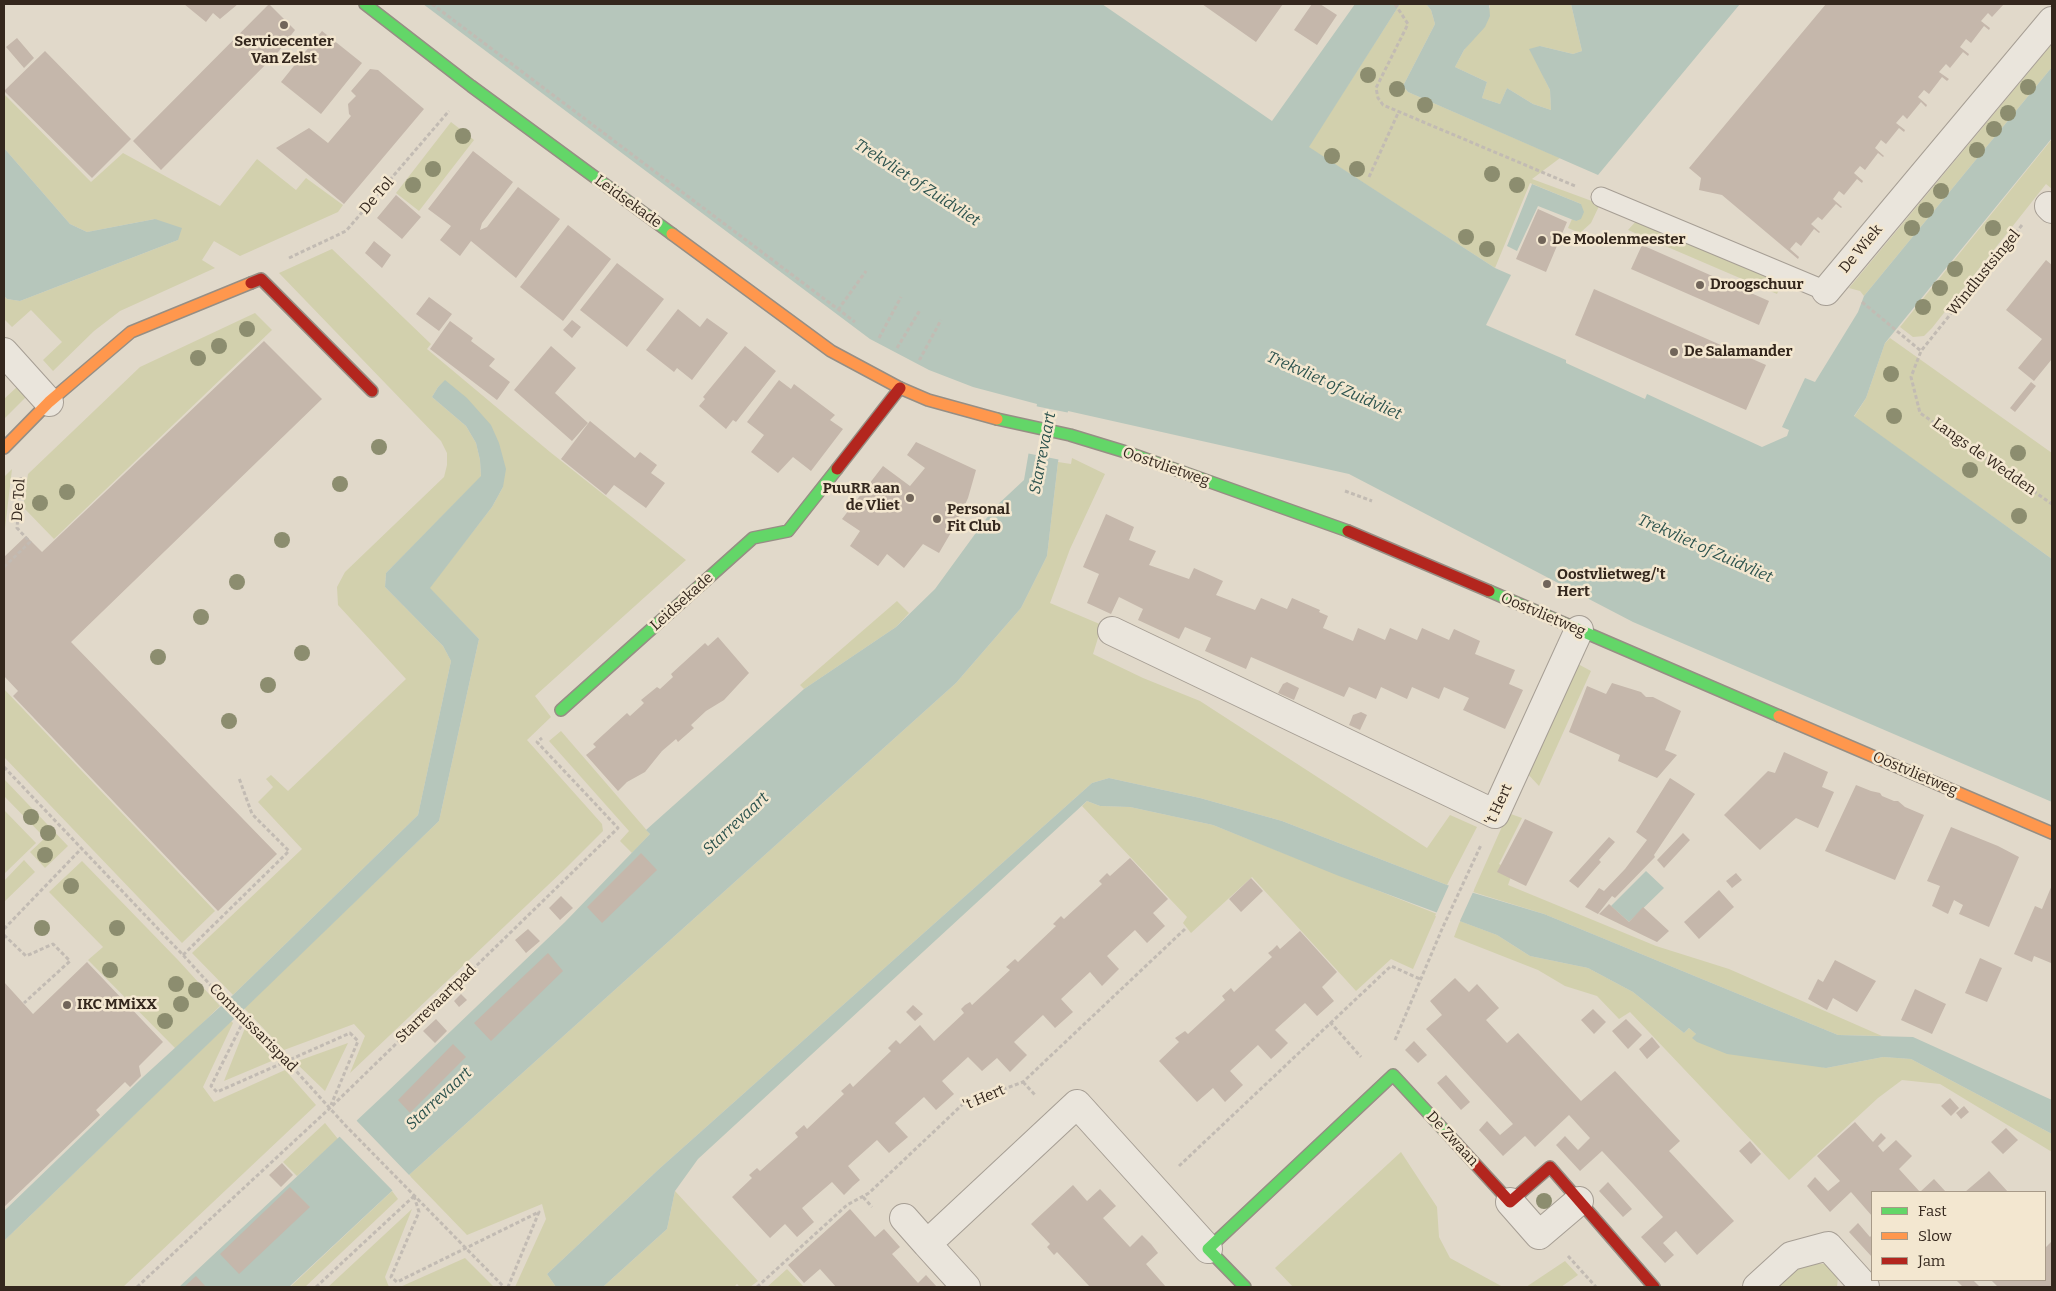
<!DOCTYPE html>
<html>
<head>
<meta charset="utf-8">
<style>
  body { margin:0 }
  #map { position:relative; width:2056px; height:1291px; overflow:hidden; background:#e1d9ca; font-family:Bitter,serif }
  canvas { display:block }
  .frame { position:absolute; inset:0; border:5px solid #34271d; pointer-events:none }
  .legend { position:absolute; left:1871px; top:1191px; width:175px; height:90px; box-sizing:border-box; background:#f3e7d0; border:1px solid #a79a88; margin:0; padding:6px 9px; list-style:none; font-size:15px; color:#34271d }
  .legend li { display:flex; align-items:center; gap:10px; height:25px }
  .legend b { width:25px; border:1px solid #a79a88 }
</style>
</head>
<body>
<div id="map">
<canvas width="2056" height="1291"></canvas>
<div class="frame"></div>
<ul class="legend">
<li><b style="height:6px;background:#63d668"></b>Fast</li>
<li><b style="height:6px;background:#ff974d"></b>Slow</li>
<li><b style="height:6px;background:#b3261e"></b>Jam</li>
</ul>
</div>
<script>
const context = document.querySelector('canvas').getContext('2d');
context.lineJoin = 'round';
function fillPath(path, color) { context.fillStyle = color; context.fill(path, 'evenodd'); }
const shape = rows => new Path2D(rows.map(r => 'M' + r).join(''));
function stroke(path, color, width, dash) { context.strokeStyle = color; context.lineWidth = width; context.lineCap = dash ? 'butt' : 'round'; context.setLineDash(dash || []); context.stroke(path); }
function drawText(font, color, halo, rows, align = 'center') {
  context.font = font + ' Bitter,serif'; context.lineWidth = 5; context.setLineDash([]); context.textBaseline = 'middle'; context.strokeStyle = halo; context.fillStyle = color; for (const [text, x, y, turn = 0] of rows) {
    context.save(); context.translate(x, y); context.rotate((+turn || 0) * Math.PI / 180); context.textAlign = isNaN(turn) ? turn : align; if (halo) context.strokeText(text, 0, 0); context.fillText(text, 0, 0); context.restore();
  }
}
const green = shape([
  [1400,4,1426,4,1431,10,1435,24,1403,86,1408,92,1560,158,1532,179,1600,204,1591,223,1580,233,1568,228,1572,219,1576,221,1581,204,1530,183,1495,268,1308,147],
  [1489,4,1571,4,1582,51,1573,54,1540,46,1544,78,1550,90,1551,110,1533,104,1507,88,1500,104,1482,98,1487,82,1455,67,1464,50,1473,38,1490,7],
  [2052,44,2052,67,1864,296,1860,291,1849,288],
  [4,94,91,182,123,153,220,206,257,159,296,190,306,178,343,205,338,212,240,256,214,241,202,260,215,268,120,311,94,331,53,371,43,360,62,342,31,310,12,327,4,319,4,296,7,299,20,301,178,240,155,219,87,232,70,224,4,148],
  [451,122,474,140,419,211,396,193],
  [2052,139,2052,189,2046,184,1932,328,1924,336,1913,337,1900,327],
  [1638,219,1782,282,1777,294,1628,230],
  [332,249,431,344,427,349,550,452,686,560,535,696,551,717,527,740,602,824,603,831,566,868,350,1073,365,1036,354,1024,284,1050,244,1008,439,821,479,639,429,588,492,507,503,487,445,381,438,387,432,397,466,426,476,443,480,460,481,477,386,573,385,587,443,646,451,661,418,815,233,995,192,953,302,849,258,802,273,787,266,779,271,775,288,791,406,679,338,605,337,587,345,572,444,477,447,465,447,453,441,441,279,273],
  [255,313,272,330,54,539,23,507,28,474,140,367],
  [1890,338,2052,453,2052,559,1854,417,1866,398,1885,343],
  [18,386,28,395,4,419,4,399],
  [1072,458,1105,474,1070,549,1050,603,1102,625,1093,654,1143,678,1200,701,1427,848,1450,815,1477,827,1447,885,1282,821,1200,798,1109,778,1092,783,659,1169,547,1274,556,1287,515,1287,546,1219,542,1204,467,1235,409,1175,956,683,1021,608,1047,556,1058,462,1071,464],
  [12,469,4,537,4,538,4,477],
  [897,601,909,613,896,627,804,689,800,685],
  [1584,653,1578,664,1591,671,1539,786,1525,771,1579,654],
  [4,689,215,911,182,943,4,757],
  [561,731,650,834,632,853,620,841,629,831,549,741],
  [4,779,68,846,45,868,30,852,45,838,4,796],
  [1087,801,1100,806,1130,807,1213,825,1437,914,1413,969,1391,959,1356,991,1252,877,1191,933,1183,923,1187,917,1082,806],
  [4,810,36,843,4,874],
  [1508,813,1522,818,1499,864,1513,871,1508,885,1656,946,1729,969,1882,1036,1838,1035,1544,914,1473,892],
  [24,860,35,872,4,902,4,881],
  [82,861,178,960,220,1006,176,1049,88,960,103,947,49,892],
  [1460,921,1497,935,1530,956,1588,968,1633,992,1684,1033,1689,1028,1696,1034,1826,1068,1883,1057,1911,1059,2052,1134,2052,1152,1940,1084,1902,1080,1878,1098,1789,1180,1630,1012,1619,1019,1597,996,1565,986,1538,970,1454,937],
  [231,1021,233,1023,203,1087,214,1102,285,1070,316,1105,123,1287,4,1287,4,1241],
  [245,1028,274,1060,224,1081],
  [348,1043,325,1091,295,1062],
  [325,1123,338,1139,297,1176,283,1162],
  [1401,1152,1437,1207,1439,1237,1450,1258,1503,1287,1293,1287,1275,1268],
  [392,1191,398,1199,305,1287,290,1287],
  [675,1191,758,1281,750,1287,740,1287,737,1284,734,1287,591,1287,604,1286,667,1229],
  [412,1209,385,1277,389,1287,328,1287],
  [465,1258,494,1287,400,1287],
  [1565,1261,1578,1275,1561,1287,1526,1287],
  [1800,1263,1826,1264,1838,1277,1837,1287,1774,1287],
  [787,1269,803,1286,801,1287,767,1287]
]);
const water = shape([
  [423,4,1102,4,1272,121,1355,4,1400,4,1309,147,1495,268,1511,275,1486,325,1566,360,1566,363,1645,399,1647,394,1762,447,1787,436,1789,430,1782,427,1805,378,1815,382,1858,312,1864,296,2052,67,2052,138,1885,343,1866,398,1854,416,2052,559,2052,802,1633,622,1349,474,1068,411,1058,462,1047,556,1021,608,956,683,409,1175,289,1287,179,1287,385,1094,565,922,650,834,646,830,804,689,896,627,935,589,994,508,1024,480,1037,404,973,387,929,370,870,339],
  [1426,4,1489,4,1490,16,1485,27,1464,50,1455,67,1487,82,1482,98,1500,104,1507,88,1533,104,1551,110,1550,90,1529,49,1540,46,1573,54,1582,51,1571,4,1740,4,1598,175,1408,92,1403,86,1435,24,1431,10],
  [4,148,70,224,87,232,155,219,182,228,178,240,20,301,7,299,4,296],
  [1532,184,1581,204,1584,212,1581,219,1576,221,1538,206,1517,251,1507,246],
  [445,380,467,398,491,425,499,443,506,469,503,487,492,507,430,588,479,639,439,821,4,1241,4,1211,143,1077,233,995,418,815,451,661,443,646,385,587,386,573,481,476,480,460,476,443,466,426,432,397,438,387],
  [1109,778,1200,798,1282,821,1447,885,1544,914,1838,1035,1913,1037,2052,1100,2052,1134,1911,1059,1883,1057,1826,1068,1727,1054,1697,1042,1692,1038,1696,1034,1689,1028,1684,1033,1633,992,1588,968,1530,956,1497,935,1339,876,1213,825,1130,807,1100,806,1087,801,698,1159,675,1191,667,1229,604,1286,556,1287,547,1274,659,1169,1092,783],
  [1646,871,1664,888,1629,922,1611,906]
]);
const pier = shape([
  [1035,406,1075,414,1070,414,1061,460,1026,453],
  [1450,883,1474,890,1459,923,1435,916],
  [355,1119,411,1177,394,1192,338,1135]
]);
const building = shape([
  [184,4,238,4,220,19,213,13,206,22],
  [269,4,295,30,279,51,161,170,133,141],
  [1202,4,1283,4,1256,42],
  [1312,4,1320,4,1337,15,1317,45,1294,30],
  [1826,4,2004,4,1992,17,1988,13,1981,21,1990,28,1989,30,1984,26,1971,43,1966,39,1960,47,1969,54,1968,56,1963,52,1950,68,1946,64,1939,72,1949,79,1947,81,1942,77,1929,94,1924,90,1918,97,1927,105,1926,107,1921,102,1907,119,1903,115,1896,123,1905,130,1904,132,1899,128,1886,144,1881,140,1875,148,1884,156,1883,157,1878,153,1865,170,1860,166,1854,173,1863,181,1862,183,1857,179,1844,195,1839,191,1833,199,1842,207,1841,208,1836,204,1822,220,1818,217,1811,224,1820,232,1819,233,1814,229,1801,246,1796,242,1790,249,1799,257,1798,259,1722,195,1699,190,1701,178,1689,168],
  [322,31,362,63,321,114,281,82],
  [17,38,34,58,24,68,6,47],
  [45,51,131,139,92,178,4,91],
  [370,69,378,70,424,109,344,204,276,148,309,128,328,143,351,116,349,114,348,104,356,96,351,91],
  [473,151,513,182,482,223,480,230,487,227,518,187,560,219,516,278,471,241,460,256,440,240,451,226,428,209],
  [396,195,421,217,402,239,377,218],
  [1538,209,1567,222,1546,272,1516,259],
  [568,225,611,259,563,321,520,287],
  [374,241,391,255,382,268,365,253],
  [1642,245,1769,301,1759,325,1631,269],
  [2046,260,2052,265,2052,359,2034,381,2018,368,2042,339,2006,310],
  [617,263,664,299,627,347,580,310],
  [1594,289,1766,365,1746,410,1575,335],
  [429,297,452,314,439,331,416,314],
  [678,309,700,327,707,318,728,333,692,380,677,368,674,372,646,350],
  [572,320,581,327,572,338,563,330],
  [450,321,473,338,471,341,495,359,489,366,510,382,497,400,430,349],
  [264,341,322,399,71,642,277,854,218,911,13,696,18,691,4,676,4,557,26,536,42,552],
  [551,346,576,368,555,393,588,423,572,441,514,390],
  [745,346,776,371,736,422,733,420,726,429,699,406,705,399,703,397],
  [779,380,791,389,794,384,835,415,830,420,843,429,811,471,793,457,778,473,751,452,764,435,747,422],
  [2031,382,2036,386,2015,412,2010,408],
  [590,421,635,458,640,452,657,465,651,473,665,483,646,508,614,485,606,495,561,459],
  [916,442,976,470,968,498,956,524,939,553,923,544,904,568,887,554,878,566,850,546,860,531,842,519,883,466,910,486,925,468,907,455],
  [1106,514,1134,527,1129,540,1156,551,1149,565,1189,579,1194,568,1223,581,1216,595,1255,610,1261,598,1287,609,1292,598,1320,610,1319,612,1328,616,1323,628,1353,641,1358,628,1385,640,1390,628,1417,640,1422,628,1449,640,1454,629,1480,641,1475,654,1515,670,1509,684,1523,690,1505,729,1463,710,1469,698,1444,687,1439,699,1412,687,1407,699,1381,687,1376,699,1349,687,1344,697,1251,657,1246,669,1205,651,1211,638,1185,627,1179,639,1138,620,1143,609,1119,597,1111,614,1087,603,1099,574,1083,567],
  [718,637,749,673,724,700,706,711,691,725,694,728,678,742,676,739,662,751,645,772,627,782,618,791,586,755,596,747,593,744,627,713,630,716,641,706,644,703,641,700,657,687,660,689,673,677,671,674,705,643,708,646],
  [1287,682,1299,688,1294,700,1278,693,1283,684],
  [1612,683,1641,692,1646,697,1653,697,1681,711,1665,750,1677,755,1657,778,1618,761,1620,755,1569,732,1587,686,1606,694],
  [1361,712,1367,715,1360,730,1349,725,1353,715],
  [1784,752,1828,772,1822,787,1834,792,1818,828,1796,818,1760,850,1724,815,1768,771,1775,773],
  [1670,778,1695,794,1654,855,1655,857,1615,898,1612,896,1598,914,1585,907,1599,888,1604,891,1625,869,1647,840,1636,832],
  [1856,785,1871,791,1880,793,1882,796,1894,801,1898,801,1905,807,1924,815,1895,880,1825,851],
  [1525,819,1553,832,1526,886,1497,872],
  [1951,827,1998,846,2019,857,1989,927,1959,914,1963,905,1954,900,1948,914,1932,906,1940,886,1927,881],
  [1683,833,1690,840,1664,868,1657,860],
  [1609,837,1615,842,1599,860,1601,862,1578,888,1569,881],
  [641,853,657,870,602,923,587,907],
  [1130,858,1168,899,1153,913,1165,926,1147,943,1135,930,1107,956,1119,969,1102,986,1090,972,1061,999,1073,1012,1055,1028,1043,1015,1014,1042,1027,1055,1010,1072,997,1058,982,1071,968,1057,942,1081,954,1094,936,1110,924,1097,895,1123,908,1137,889,1153,877,1140,848,1166,860,1180,853,1186,844,1195,832,1182,802,1208,814,1222,797,1237,785,1224,770,1238,732,1197,752,1178,749,1175,757,1168,760,1171,798,1137,795,1133,804,1125,807,1129,844,1094,841,1091,850,1083,853,1087,891,1051,888,1048,896,1040,900,1044,920,1025,934,1041,964,1013,961,1009,965,1005,970,1002,972,1005,1010,970,1006,967,1015,959,1018,962,1056,926,1053,924,1061,916,1064,919,1102,884,1099,881,1107,873,1110,876],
  [1736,873,1742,880,1732,888,1726,881],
  [1251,878,1263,891,1241,912,1229,899],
  [2052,885,2052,961,2051,963,2034,956,2032,962,2014,954,2035,906,2042,909],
  [1719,890,1734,907,1699,939,1684,922],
  [561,896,573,908,560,920,549,908],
  [1609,904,1629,922,1643,907,1669,931,1657,942,1599,914],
  [528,929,540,941,526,953,515,940],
  [1300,931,1337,972,1322,987,1334,1001,1317,1016,1305,1003,1275,1030,1288,1043,1280,1051,1271,1059,1258,1045,1230,1071,1243,1085,1225,1102,1213,1088,1197,1102,1159,1061,1179,1042,1175,1038,1185,1031,1188,1034,1225,1000,1222,996,1231,988,1234,992,1272,957,1268,953,1272,950,1277,945,1280,949],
  [548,953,563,971,491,1041,474,1023],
  [1980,958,2002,968,1987,1002,1965,993],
  [1835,960,1876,981,1857,1012,1833,998,1827,1010,1808,999,1818,979,1823,982],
  [87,962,163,1042,139,1066,141,1076,130,1087,125,1082,96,1110,100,1115,4,1207,4,982,33,1014],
  [1455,978,1469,992,1477,984,1499,1008,1486,1020,1507,1043,1518,1033,1581,1101,1615,1071,1680,1141,1669,1151,1734,1221,1697,1255,1676,1231,1663,1243,1674,1255,1665,1263,1641,1237,1663,1217,1633,1184,1602,1151,1580,1171,1556,1145,1565,1136,1578,1150,1590,1138,1569,1115,1535,1147,1525,1136,1503,1156,1479,1130,1487,1121,1500,1135,1513,1124,1426,1029,1442,1015,1430,1001],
  [1915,989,1946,1004,1932,1034,1901,1020],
  [461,994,467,1000,459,1007,454,1001],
  [913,1005,923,1014,915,1021,906,1012],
  [1593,1009,1606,1022,1594,1034,1581,1020],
  [436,1019,447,1031,435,1043,423,1031],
  [1626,1019,1642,1035,1628,1049,1612,1031],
  [1652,1037,1660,1047,1647,1059,1639,1049],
  [1414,1041,1427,1055,1418,1063,1405,1050],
  [453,1044,466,1057,410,1113,398,1100],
  [1446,1075,1470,1102,1461,1110,1437,1083],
  [1950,1098,1959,1108,1951,1116,1941,1106],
  [1964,1106,1969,1112,1961,1119,1956,1113],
  [1855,1122,1873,1142,1881,1133,1886,1138,1878,1146,1883,1152,1896,1140,1912,1156,1899,1169,1920,1192,1934,1179,1946,1192,1872,1192,1872,1216,1851,1192,1830,1212,1807,1186,1815,1177,1828,1191,1840,1181,1817,1156],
  [2006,1128,2018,1140,2003,1154,1991,1142],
  [1750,1141,1761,1154,1751,1164,1739,1151],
  [282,1163,293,1175,281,1187,269,1175],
  [1989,1171,2008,1192,1965,1192,1986,1174],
  [1608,1182,1632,1209,1623,1217,1599,1191],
  [1073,1185,1087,1201,1100,1189,1116,1206,1103,1218,1130,1247,1142,1235,1151,1244,1158,1253,1146,1264,1166,1287,1090,1287,1057,1252,1054,1255,1047,1247,1050,1244,1031,1224],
  [290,1187,310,1207,239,1274,220,1254],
  [850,1209,875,1237,884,1229,900,1247,892,1254,918,1283,926,1275,937,1287,836,1287,820,1269,804,1283,788,1265],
  [1858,1223,1870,1237,1872,1235,1872,1257,1849,1232],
  [2051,1242,2052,1244,2052,1287,1998,1287,1991,1280,2045,1280,2045,1248],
  [196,1276,206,1287,184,1287],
  [1956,1280,1973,1280,1980,1287,1963,1287]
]);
const path = shape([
  [432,4,855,322],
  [1395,4,1408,24,1376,88,1378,98,1383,105,1575,186],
  [1369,177,1399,111],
  [2022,225,1921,351,1911,377,1920,413,2052,504],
  [289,258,346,231,449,111],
  [1862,302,1921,351],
  [838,310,866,271],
  [879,338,901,297],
  [897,348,920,310],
  [919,358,920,359,941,320],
  [1345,491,1372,501],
  [4,567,30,542,17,528,21,477],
  [4,767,183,955,235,1012,287,1061,345,1125,504,1287],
  [4,929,81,849],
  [4,935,26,956,53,944,70,961,24,1003],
  [183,955,289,851,252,814,239,778],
  [244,1020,211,1086,217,1092,350,1033,358,1041,331,1105],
  [1330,1022,1361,1057],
  [1395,1040,1442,929,1481,845],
  [1023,1082,1036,1096],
  [1179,1166,1391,966,1420,979],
  [414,1196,419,1212,391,1277,397,1282,539,1212,508,1287],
  [863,1197,872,1207],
  [1568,1256,1596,1287],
  [137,1287,330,1108,618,828,537,742,542,738],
  [316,1287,414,1196],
  [757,1287,847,1205,869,1193,963,1104,1023,1082,1186,928]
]);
const lane = shape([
  [1601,197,1826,291]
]);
const street = shape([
  [2049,206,2052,209],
  [1826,291,2052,21],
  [4,352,49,402],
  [1112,631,1495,814,1579,630],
  [1510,1202,1539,1235,1579,1201],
  [904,1218,927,1244],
  [966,1287,927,1244,1077,1104,1208,1249],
  [1757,1287,1791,1256,1828,1246,1865,1287]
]);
const fast = shape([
  [365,4,471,86,672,234],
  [997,419,1070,435,1129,453,1348,531],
  [1489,591,1779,716],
  [561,710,753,538,788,531,837,469],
  [1245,1287,1208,1249,1393,1075,1456,1143]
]);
const slow = shape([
  [672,234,831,351,900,388,928,400,997,419],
  [4,448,49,402,131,332,251,283],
  [1779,716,2052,833]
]);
const jam = shape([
  [251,283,261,279,372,391],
  [837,469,900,388],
  [1348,531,1489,591],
  [1456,1143,1510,1202,1550,1167,1654,1287]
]);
const trees = [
  [1368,75],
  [2028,87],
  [1397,89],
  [1425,105],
  [2008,113],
  [1994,129],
  [463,136],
  [1977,150],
  [1332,156],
  [433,169],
  [1357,169],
  [1492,174],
  [413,185],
  [1517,185],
  [1941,191],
  [1926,210],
  [1912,228],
  [1993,228],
  [1466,237],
  [1487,249],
  [1955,269],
  [1940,288],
  [1923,307],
  [247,329],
  [219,346],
  [198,358],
  [1891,374],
  [1894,416],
  [379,447],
  [2018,453],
  [1970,470],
  [340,484],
  [67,492],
  [40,503],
  [2019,516],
  [282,540],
  [237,582],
  [201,617],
  [302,653],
  [158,657],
  [268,685],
  [229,721],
  [31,817],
  [48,833],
  [45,855],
  [71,886],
  [42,928],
  [117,928],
  [110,970],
  [176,984],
  [196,990],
  [181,1004],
  [165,1021],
  [1544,1201]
];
const markers = [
  [284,25,5,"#71655a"],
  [1542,240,5,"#71655a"],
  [1700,285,5,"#71655a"],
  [1674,352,5,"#71655a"],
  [910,498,5,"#71655a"],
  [937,519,5,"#71655a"],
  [1547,584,5,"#71655a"],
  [67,1005,5,"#71655a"]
];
const poiNames = [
  ["Servicecenter",284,42,"center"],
  ["Van Zelst",284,59,"center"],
  ["De Moolenmeester",1552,240],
  ["Droogschuur",1710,285],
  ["De Salamander",1684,352],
  ["PuuRR aan",900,489,"right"],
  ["de Vliet",900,506,"right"],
  ["Personal",947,510],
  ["Fit Club",947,527],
  ["Oostvlietweg/'t",1557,575],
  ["Hert",1557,592],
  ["IKC MMiXX",77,1005]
];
const streetNames = [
  ["De Tol",377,196,-49],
  ["Leidsekade",628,202,36],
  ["De Wiek",1861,249,-50],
  ["Windlustsingel",1984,273,-51],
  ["Langs de Wedden",1984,457,35],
  ["Oostvlietweg",1166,467,19],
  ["De Tol",19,500,-86],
  ["Leidsekade",682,602,-42],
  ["Oostvlietweg",1543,615,23],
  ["Oostvlietweg",1915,774,23],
  ["'t Hert",1499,805,-65],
  ["Starrevaartpad",436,1004,-44],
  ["Commissarispad",253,1028,45],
  ["'t Hert",984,1098,-23],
  ["De Zwaan",1452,1139,47]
];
const waterNames = [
  ["Trekvliet of Zuidvliet",917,183,33],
  ["Trekvliet of Zuidvliet",1334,386,24],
  ["Starrevaart",1043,453,-79],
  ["Trekvliet of Zuidvliet",1705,549,24],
  ["Starrevaart",736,824,-43],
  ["Starrevaart",439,1099,-43]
];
fillPath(green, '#d2d0ad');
fillPath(water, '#b6c6bb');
fillPath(pier, '#e1d9ca');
fillPath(building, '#c5b7ab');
stroke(lane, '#a69e94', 21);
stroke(street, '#a69e94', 30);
stroke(fast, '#968e84', 14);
stroke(slow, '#968e84', 14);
stroke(jam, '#968e84', 14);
stroke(path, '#c2bbb3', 3, [4, 2.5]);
stroke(lane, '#eae5dc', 19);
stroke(street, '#eae5dc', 28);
stroke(fast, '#63d668', 11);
stroke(slow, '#ff974d', 11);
stroke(jam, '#b3261e', 11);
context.fillStyle = '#8c8d6f';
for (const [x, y] of trees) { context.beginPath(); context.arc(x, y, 8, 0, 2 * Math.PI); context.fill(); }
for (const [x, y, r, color] of markers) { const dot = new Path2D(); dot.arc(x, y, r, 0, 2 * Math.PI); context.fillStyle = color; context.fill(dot); stroke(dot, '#f3e7d0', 2); }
drawText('bold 15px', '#34271d', '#f3e7d0', poiNames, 'left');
drawText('15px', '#34271d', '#f3e7d0', streetNames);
drawText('italic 16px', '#2d534e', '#f3e7d0', waterNames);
</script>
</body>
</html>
